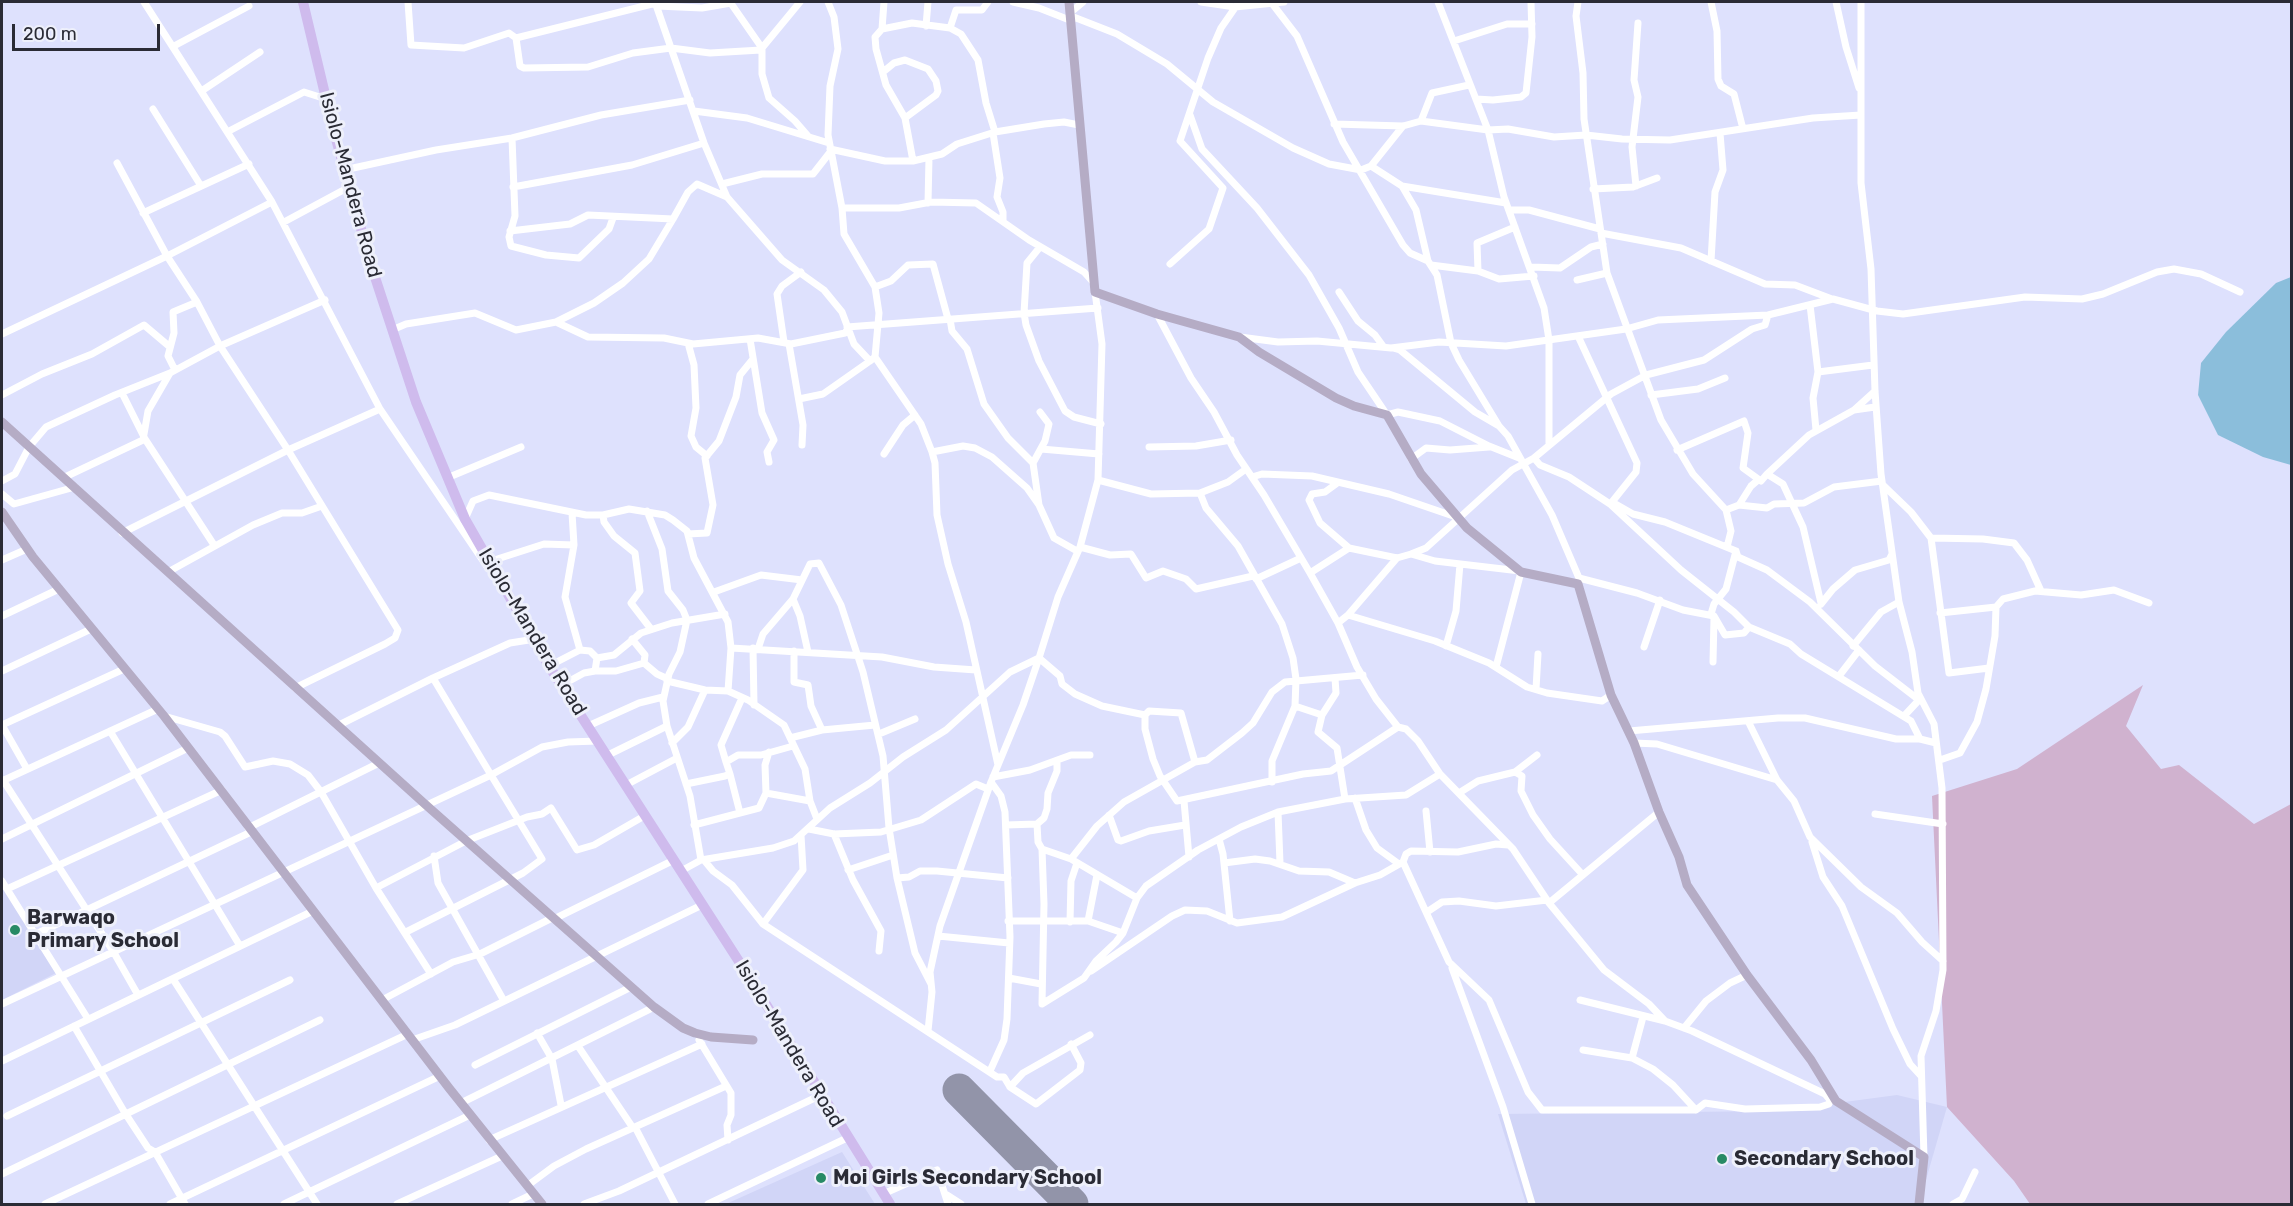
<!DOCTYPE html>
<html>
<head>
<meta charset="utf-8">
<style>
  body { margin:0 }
  #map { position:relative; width:2293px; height:1206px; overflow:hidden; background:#dee1fd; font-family:Rubik,sans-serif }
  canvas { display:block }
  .frame { position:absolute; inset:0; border:3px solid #2a2b35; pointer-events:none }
  .scale { position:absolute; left:12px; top:24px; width:148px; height:27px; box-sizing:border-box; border:3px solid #2a2b35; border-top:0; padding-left:8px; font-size:18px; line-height:21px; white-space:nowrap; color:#2a2b35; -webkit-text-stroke:4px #eef0fb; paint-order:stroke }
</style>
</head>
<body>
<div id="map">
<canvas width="2293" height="1206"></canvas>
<div class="frame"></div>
<div class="scale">200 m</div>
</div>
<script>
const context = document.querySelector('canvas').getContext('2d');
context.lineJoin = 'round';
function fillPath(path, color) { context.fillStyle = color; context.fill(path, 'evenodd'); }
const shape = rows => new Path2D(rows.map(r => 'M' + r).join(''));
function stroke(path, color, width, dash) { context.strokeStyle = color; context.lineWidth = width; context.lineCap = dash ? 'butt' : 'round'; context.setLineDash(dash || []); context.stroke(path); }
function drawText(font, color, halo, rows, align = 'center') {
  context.font = font + ' Rubik,sans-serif'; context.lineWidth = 6; context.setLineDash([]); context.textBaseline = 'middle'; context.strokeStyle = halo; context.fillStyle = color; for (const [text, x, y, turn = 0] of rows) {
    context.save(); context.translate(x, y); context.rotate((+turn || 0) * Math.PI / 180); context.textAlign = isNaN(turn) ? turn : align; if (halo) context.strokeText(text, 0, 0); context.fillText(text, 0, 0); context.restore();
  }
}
const built = shape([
  [2,887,56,973,2,1000],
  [1897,1095,1947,1107,1919,1204,1526,1204,1498,1114,1777,1111],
  [842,1152,875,1204,726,1204]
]);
const green = shape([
  [2143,685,2126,726,2161,769,2179,765,2254,824,2291,804,2291,1204,2030,1204,2014,1181,1947,1107,1932,796,2017,769]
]);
const water = shape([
  [2291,277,2291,465,2263,457,2218,435,2198,395,2201,363,2226,332,2276,283]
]);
const runway = shape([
  [959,1090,1072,1204]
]);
const minor = shape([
  [144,2,272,202,380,409,488,568],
  [408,2,411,45,464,48,509,33,516,38,520,66,524,68,588,67,633,53,671,48,710,53,761,50],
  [655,2,704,143,727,197,782,260,824,290,842,312,854,344,870,361,875,357],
  [730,2,762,48,762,74,769,98,795,121,808,136],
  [828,2,834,17,838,49,830,86,828,135,842,208,844,234,875,287,879,313,875,357,921,424,932,452,935,463,937,515,948,564,966,622,998,765],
  [1013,2,1039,8,1072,21],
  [1201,2,1235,7,1284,2],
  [1271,2,1297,36,1343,142,1403,245,1410,253,1428,261,1437,275,1451,343,1459,360,1499,426,1508,436,1552,515,1579,578,1578,584],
  [1438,2,1488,130,1504,197,1544,308,1549,340,1549,443],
  [1578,2,1576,16,1583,73,1584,119,1607,273,1661,420,1693,474,1726,510,1731,531,1727,547],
  [1711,2,1717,31,1718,79,1721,86,1734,94,1743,129],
  [1836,2,1846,47,1859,88],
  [1861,2,1861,183,1871,269,1875,391,1881,474,1899,602,1912,652,1918,693,1934,724,1942,788,1943,970,1936,1011,1921,1056,1924,1157],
  [657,6,702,8,731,3],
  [1071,12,1083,2],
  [1071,16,1117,34,1167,64,1213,102,1293,148,1329,164,1361,170,1371,166,1402,186,1506,203],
  [926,26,928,2],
  [950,28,956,10,982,10,988,2],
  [882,29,884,2],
  [516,38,656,3],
  [1454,41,1507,24,1532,24],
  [174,46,249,6],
  [762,48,800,2],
  [883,72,894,63,905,60,928,69,936,81,938,91,936,95,905,118],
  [203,90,260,52],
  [1476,99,1493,100,1521,97,1526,93,1532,37,1531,2],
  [153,109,201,186],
  [694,111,747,118,829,143],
  [1190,115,1202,149,1257,208,1309,275,1339,328,1358,372,1387,415,1398,412,1440,421,1489,446,1519,458],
  [1421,121,1432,93,1469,85],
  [1334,124,1403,126,1421,121,1488,130,1508,129,1554,137,1586,135,1622,139,1670,140,1813,118,1861,115],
  [229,131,304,92,326,99],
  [993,133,1000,178,997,197,1003,212,1003,220],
  [512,138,515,216,509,237,511,246,546,255,579,258,609,229,613,218],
  [830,149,885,161,913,161,942,154,957,144,995,132,1044,124,1064,122,1079,125],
  [913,161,905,118,886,85,876,49,875,37,882,29,912,23,950,28,961,34,978,60,986,103,995,132],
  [117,163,167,256,197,302,220,346,325,300],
  [1371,166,1403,126],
  [344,170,436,150,512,138,601,115,690,100],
  [722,184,762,174,813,174,831,151],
  [1402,186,1416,210,1428,261],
  [1636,186,1632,147,1638,97,1634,80,1638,23],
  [513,187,632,165,704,143],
  [1593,189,1633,187,1657,178],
  [928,203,929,158],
  [842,208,899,208,931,202,976,203,1029,240,1084,272,1093,282],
  [1509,210,1529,210,1600,229],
  [143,213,249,164],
  [284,222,349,187],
  [510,231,570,224,588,215,673,219,688,192,697,184,727,197],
  [1601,233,1681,248,1765,284,1795,285,1832,299],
  [1040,247,1027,263,1024,313,1026,325,1039,361,1065,411,1074,417,1101,424],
  [1711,261,1715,192,1723,170,1720,133],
  [1170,264,1209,229,1223,188,1180,141,1208,58,1221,28,1239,2],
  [1431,265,1478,271,1499,279,1534,276],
  [1531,267,1560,268,1591,247,1603,244],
  [1478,271,1477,243,1515,227],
  [1577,280,1607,273],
  [875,287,891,281,908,265,933,264,948,319],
  [1339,292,1358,321,1375,335,1383,346],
  [1810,305,1818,372,1813,398,1816,430],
  [1157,314,1191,378,1214,412,1237,455,1264,495,1310,573,1338,623,1357,667,1376,699,1398,727,1406,729,1418,741,1440,774,1513,849,1549,903,1604,970,1649,1004,1665,1021,1692,1031,1825,1094,1830,1100,1832,1096,1835,1100],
  [950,319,952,331,967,349,984,404,1008,438,1033,463,1039,505],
  [556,322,594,303,623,283,649,259,673,219],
  [847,327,1098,308],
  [392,330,406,324,475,313,516,330,556,322,588,337,664,338,693,344,758,338,791,344,845,333,847,330],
  [2,334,167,256,272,202],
  [1578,336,1637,463,1636,472,1612,502],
  [1240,337,1278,342,1317,341,1391,348,1439,342,1506,346,1626,329,1658,320,1768,315,1833,299,1877,311,1903,314,2025,297,2082,299,2103,294,2157,272,2174,269,2201,274,2240,292],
  [750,339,762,413,774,440,767,452,769,462],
  [784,342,777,294,782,286,801,272],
  [688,343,694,365,696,408,691,436,696,447,707,456],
  [789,344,803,425,802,445],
  [1393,348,1400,350,1475,412,1499,426],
  [175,370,168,356,174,333,173,312,197,302],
  [1818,372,1873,365],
  [122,393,145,439,214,545],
  [2,395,42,374,92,354,144,325,170,347],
  [1651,395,1698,389,1725,378],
  [799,399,823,394,870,361],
  [1854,410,1875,391],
  [1149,447,1196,446,1231,440],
  [1041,449,1099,454],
  [1677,450,1744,421,1748,433,1743,468,1761,481],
  [932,452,963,446,975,448,992,457,1027,488,1039,505,1054,538,1077,551],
  [884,454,903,425,915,415],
  [1534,458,1540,465,1569,477,1610,504,1612,502,1633,514,1665,522,1736,551,1738,557,1767,570,1810,602,1875,666,1919,700],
  [1411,459,1426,448,1450,450,1489,447],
  [1033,463,1045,441,1049,424,1040,412],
  [1767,474,1809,435,1854,410,1875,407],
  [65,477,143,440,148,411,170,373,220,346,288,450,380,409],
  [1252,477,1262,474,1312,476,1389,494,1456,517],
  [447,478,521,447],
  [1098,480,1151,494,1200,493,1228,482,1246,469],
  [2,481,15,474,29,447,46,427,115,395,170,373],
  [1336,484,1325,492,1312,494,1309,500,1320,523,1349,548],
  [1883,485,1911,512,1931,538,1949,673,1989,668],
  [1200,493,1206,508,1238,546,1282,624,1293,658,1296,679,1295,706,1272,761,1272,782],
  [2,494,14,504,75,487],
  [1610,504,1681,570,1734,612,1749,627,1790,644,1801,654,1911,721,1920,739],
  [1739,505,1767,508,1774,504,1804,503,1834,487,1882,481],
  [1726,510,1739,505,1751,486,1758,480,1761,481,1767,474,1783,484,1803,527,1821,603],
  [647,511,662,549,668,591,683,610,687,620,680,652,669,674,663,701,667,726,690,796,701,860],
  [572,513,574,545,565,597,580,650],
  [603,515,604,522,614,536,635,553,640,591,631,603,651,629],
  [465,519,473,501,489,495,586,515,603,515,629,509,665,515,673,520,687,531,694,558,728,622,731,648,728,691],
  [122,533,288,450,398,630,395,638,385,644,295,688],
  [688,534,707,533,713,505,705,458,719,441,736,397,740,375,753,359],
  [1931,538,1983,539,2014,543,2027,560,2041,591],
  [1080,547,1110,555,1131,554,1146,578,1163,571,1186,579,1196,589,1253,576],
  [1411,554,1426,548,1512,470,1534,458,1611,394,1646,375,1704,360,1752,329,1765,325,1768,315],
  [2,560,27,549],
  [488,562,544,544,574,545],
  [168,572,253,525,282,513,302,513,322,506],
  [1310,573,1349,548,1397,558,1411,554,1435,561,1520,571],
  [1579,578,1637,593,1683,610,1714,616,1725,635,1744,633,1749,627],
  [1256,579,1301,558],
  [714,592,761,575,802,580],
  [793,599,800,616,808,652],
  [1821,604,1833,589,1855,570,1889,560,1892,554],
  [1940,613,1996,607],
  [1711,614,1714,604,1726,589,1736,551],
  [1348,615,1435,641,1489,663,1527,687,1547,693,1602,701,1611,695],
  [2,616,59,589],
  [1338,623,1348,615,1397,558],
  [632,639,645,655,644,663,657,674,668,679],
  [1446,646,1456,611,1460,564],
  [1853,646,1881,612,1899,602],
  [1644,647,1660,600],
  [731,648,882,657,934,667,976,670],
  [753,648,754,705],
  [758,649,763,634,793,599,810,564,819,563,841,605,863,672,883,756,889,828,897,878,915,953,931,984],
  [794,651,794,682,808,685,811,706,822,730],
  [1039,658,1060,676,1062,684,1075,694,1102,706,1145,715,1145,729,1153,759,1160,776,1177,801,1303,774,1331,771,1398,727],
  [1713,662,1714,618],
  [549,666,580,650,590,651,597,658],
  [1496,667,1521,572],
  [2,671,91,629],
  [595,671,616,671,644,663],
  [1839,676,1859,650],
  [433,678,510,643,535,639],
  [667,681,705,690,728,691,748,700,784,725,805,769,810,801,817,819],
  [562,685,584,673,595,671,597,658,614,655,641,633,672,623,725,614],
  [1536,689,1538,654],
  [1295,706,1322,715,1318,732,1337,748,1345,799],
  [1145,715,1149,711,1181,713,1195,762],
  [1322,715,1336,693,1335,678],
  [164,716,220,732,225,736,245,767,273,761,290,764,308,775,321,792,376,888,431,974],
  [1904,716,1919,700],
  [1748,721,1777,780,1794,801,1810,837,1861,887,1897,913,1922,942,1943,961],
  [2,725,124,669],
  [2,725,27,769],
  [339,725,433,678,491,775,542,747,568,742,598,741],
  [588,726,639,703,663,697],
  [110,731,240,946],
  [1629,731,1778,718,1805,718,1896,739,1920,739,1936,743],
  [879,734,915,719],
  [790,738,822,730,875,725],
  [672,743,688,727,705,690],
  [1634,743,1657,744,1777,780],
  [608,755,667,726],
  [1940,760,1960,753,1977,722,1986,689,1995,636,1996,607,2003,599,2035,591,2081,595,2114,590,2149,603],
  [726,762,721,745,742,698],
  [1515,772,1522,776,1521,791,1533,815,1550,839,1582,874],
  [730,774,740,813],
  [993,777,1030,770,1071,755,1090,755],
  [3,780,113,951,138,995],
  [2,781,158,709],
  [686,784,725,776,730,774,726,762,738,755,761,755,793,746],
  [626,785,677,758],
  [766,793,810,801],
  [1459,793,1478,781,1515,772,1537,755],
  [1355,798,1366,830,1377,848,1399,864],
  [1184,801,1189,857],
  [1426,811,1430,852],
  [1278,812,1280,863],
  [1875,814,1943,824],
  [1109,815,1118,840,1121,841,1149,831,1185,825],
  [1037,824,1044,818,1047,809,1048,793,1057,771,1057,761],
  [694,825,759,808,766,793,765,765,769,752],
  [1006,825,1037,824,1038,842,1042,849,1071,859,1097,826,1124,802,1195,762,1207,760,1242,733,1253,723,1272,692,1285,682,1363,675],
  [248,828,379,763],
  [809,829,834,834,881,832,921,820,976,784,988,789],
  [834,834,853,880,881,931,879,951],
  [2,839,188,748],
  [1219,839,1223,854,1230,921],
  [1812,842,1823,877,1842,906,1893,1029,1910,1064,1921,1076],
  [1042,849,1044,904,1042,1004,1084,978,1096,961,1116,942,1123,933,1137,898,1146,886,1198,850,1241,827,1278,812,1345,799,1406,795,1440,774],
  [434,856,438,883,504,1001],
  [1071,859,1137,898],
  [704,860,713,871,732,885,763,924,997,1077,1004,1077,1010,1087,1023,1073,1090,1035],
  [1403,862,1449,962,1489,1000,1528,1092,1542,1110,1696,1110,1705,1103,1745,1109,1820,1107,1829,1104,1830,1100],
  [1224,863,1255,859,1270,861,1299,871,1329,872,1355,883],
  [848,870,893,855],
  [681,871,701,860,773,848,794,841,830,808,870,783,903,757,946,730,1010,672,1039,658,1058,597,1080,547,1098,480,1102,344,1095,292],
  [897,878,909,877,920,871,937,871,1008,878],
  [2,881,88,1019],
  [376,888,466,841,527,817,542,814,551,808,577,850,594,845,646,815],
  [7,889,222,790],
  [1549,903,1659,812],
  [1427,912,1442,902,1459,901,1496,906,1547,900],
  [554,919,674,860],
  [1008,921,1088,921,1123,933],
  [1088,921,1097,875],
  [1070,922,1071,881,1077,863],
  [763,924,803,870,801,835],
  [36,934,251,832],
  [938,936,1009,943],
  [1452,968,1503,1107,1532,1204],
  [1091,971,1172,916,1185,910,1207,911,1237,923,1282,917,1355,883,1380,875,1403,862,1406,854,1411,851,1458,852,1496,844,1508,845],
  [1009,978,1041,984],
  [173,979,317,1204],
  [382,1000,453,962,480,954,552,918],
  [1580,1000,1665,1021],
  [2,1004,491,775,542,859,523,873,406,932],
  [74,1026,125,1113,148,1148,155,1152,185,1204],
  [1684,1028,1706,1001,1730,983,1747,975],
  [928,1031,932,992,930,972,940,926,991,782,1023,705,1039,658],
  [537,1033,552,1059,561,1105],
  [412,1040,455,1025,702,905],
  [699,1040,731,1093,731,1115,727,1125,728,1140],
  [578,1046,633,1128],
  [1583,1050,1632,1058,1653,1069,1673,1085,1696,1110],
  [1632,1058,1643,1017],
  [2,1061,313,911],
  [475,1065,631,987],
  [990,1071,1004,1040,1007,1019,1010,937,1005,812,1001,796,991,782],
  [1010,1087,1036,1104,1080,1070,1081,1063,1071,1044],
  [461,1103,654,1007],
  [7,1116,290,980],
  [635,1127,675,1204],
  [489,1140,702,1044],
  [2,1174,320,1020],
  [527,1186,554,1166,586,1149,726,1086],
  [883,1194,937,1170,948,1204],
  [947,1195,961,1204],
  [45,1204,408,1034],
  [170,1204,440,1076],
  [284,1204,470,1115],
  [397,1204,502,1156],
  [512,1204,533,1194],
  [584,1204,619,1191,821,1095],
  [708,1204,847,1138],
  [1953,1204,1962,1199,1975,1172]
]);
const major = shape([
  [1069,2,1095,292,1157,314,1239,337,1259,352,1336,398,1354,406,1387,415,1421,474,1467,528,1521,572,1578,584,1611,695,1634,743,1659,812,1679,857,1687,885,1747,975,1811,1060,1836,1101,1924,1157,1919,1204],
  [2,422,426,805,654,1007,683,1028,695,1033,711,1037,753,1040],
  [2,512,33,557,164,716,449,1088,542,1204]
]);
const highway = shape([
  [303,2,334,132,372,268,416,402,465,519,549,666,749,977,890,1204]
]);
const markers = [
  [15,930,6,"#278a65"],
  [1722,1159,6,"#278a65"],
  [821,1178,6,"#278a65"]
];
const streetNames = [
  ["Isiolo-Mandera Road",350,185,75],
  ["Isiolo-Mandera Road",532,632,59],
  ["Isiolo-Mandera Road",789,1044,59]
];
const poiNames = [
  ["Barwaqo",27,918],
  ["Primary School",27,941],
  ["Secondary School",1734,1159],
  ["Moi Girls Secondary School",833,1178]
];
fillPath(built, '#d1d5f7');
fillPath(green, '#d0b2cf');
fillPath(water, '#8bbedb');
stroke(runway, '#9294a9', 33);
stroke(minor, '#fff', 7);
stroke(major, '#b5acc5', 9);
stroke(highway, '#cfbbed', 10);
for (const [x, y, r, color] of markers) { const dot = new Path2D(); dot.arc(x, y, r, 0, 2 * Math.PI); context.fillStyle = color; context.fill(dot); stroke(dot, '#eef0fb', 2); }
drawText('20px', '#2a2b35', '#eef0fb', streetNames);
drawText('bold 20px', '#2a2b35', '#eef0fb', poiNames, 'left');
</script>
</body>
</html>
